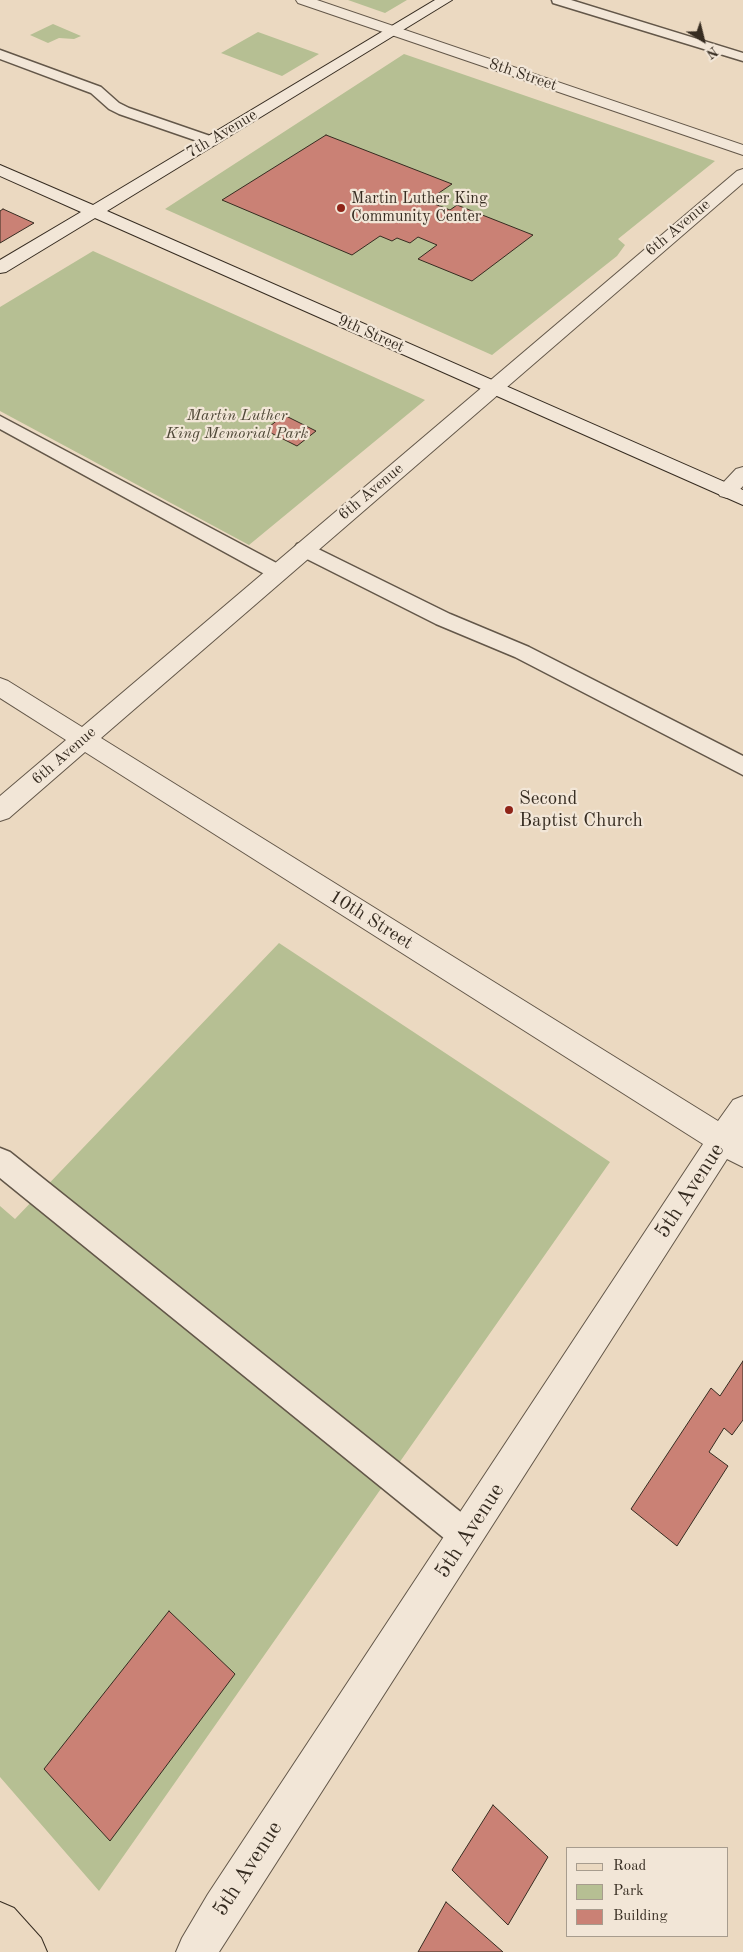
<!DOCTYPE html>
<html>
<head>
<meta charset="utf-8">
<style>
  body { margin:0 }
  #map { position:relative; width:743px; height:1952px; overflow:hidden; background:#ebd9c1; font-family:"Old Standard TT",serif }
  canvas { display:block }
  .legend { position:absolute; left:566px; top:1847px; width:162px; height:90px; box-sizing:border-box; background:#f2e6d7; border:1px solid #a79c8e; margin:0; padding:6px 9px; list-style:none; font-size:15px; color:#362c21 }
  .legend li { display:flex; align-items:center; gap:10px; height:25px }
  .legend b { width:25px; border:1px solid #a79c8e }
  .north { position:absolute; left:678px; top:15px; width:50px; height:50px; -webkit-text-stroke:4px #f2e6d7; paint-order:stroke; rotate:144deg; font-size:14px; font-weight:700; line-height:20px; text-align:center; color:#362c21 }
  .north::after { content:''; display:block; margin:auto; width:18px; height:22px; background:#362c21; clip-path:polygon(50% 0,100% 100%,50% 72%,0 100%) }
</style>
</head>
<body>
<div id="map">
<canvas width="743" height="1952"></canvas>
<ul class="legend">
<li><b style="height:6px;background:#ebd9c1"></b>Road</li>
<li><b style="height:14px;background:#b6bf93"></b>Park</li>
<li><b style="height:14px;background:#ca8175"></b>Building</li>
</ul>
<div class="north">N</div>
</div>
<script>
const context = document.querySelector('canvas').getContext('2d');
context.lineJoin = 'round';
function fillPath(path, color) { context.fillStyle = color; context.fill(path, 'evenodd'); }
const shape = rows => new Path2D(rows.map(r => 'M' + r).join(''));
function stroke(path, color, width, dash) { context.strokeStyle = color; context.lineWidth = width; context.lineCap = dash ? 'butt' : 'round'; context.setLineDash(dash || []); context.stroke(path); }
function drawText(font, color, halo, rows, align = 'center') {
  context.font = font + ' "Old Standard TT",serif'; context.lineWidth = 4.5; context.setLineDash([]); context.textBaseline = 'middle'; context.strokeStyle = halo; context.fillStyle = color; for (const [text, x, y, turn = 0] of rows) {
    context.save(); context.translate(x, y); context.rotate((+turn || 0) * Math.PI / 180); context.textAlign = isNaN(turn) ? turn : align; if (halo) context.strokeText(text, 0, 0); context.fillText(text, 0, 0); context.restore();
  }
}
const green = shape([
  [348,0,407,0,385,13],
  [53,24,81,36,74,39,59,38,48,43,30,35],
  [258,32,319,54,282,76,221,53],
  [404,54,715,161,618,239,625,245,617,256,492,355,165,209],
  [93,251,425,400,249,545,0,411,0,307],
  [279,943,610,1162,99,1891,0,1777,0,1206,15,1219]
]);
const building = shape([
  [326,135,452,184,427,201,450,210,457,205,533,235,472,281,418,259,437,245,418,237,410,243,397,238,392,241,380,236,352,255,222,200,326,135],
  [3,209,34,223,0,243,0,211,3,209],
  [284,415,316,431,297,446,265,430,284,415],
  [743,1361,743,1420,732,1435,724,1428,709,1452,728,1466,677,1546,631,1509,711,1388,720,1396,743,1361],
  [169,1611,235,1674,110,1841,44,1769,169,1611],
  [493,1805,548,1857,508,1925,452,1870,493,1805],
  [446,1902,503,1952,418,1952,446,1902]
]);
const lane = shape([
  [552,0,571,0,743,53,743,61,553,3,552,0],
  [0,50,101,87,119,103,129,108,216,138,218,141,216,144,206,144,119,114,109,109,91,93,0,59,0,50],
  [0,416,284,567,287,572,284,577,277,579,270,577,0,429,0,416],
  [304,542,450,614,529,647,743,756,743,775,515,657,436,624,297,554,294,549,297,544,304,542],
  [0,1148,10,1152,477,1525,482,1536,477,1547,466,1552,455,1547,0,1178,0,1148]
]);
const street = shape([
  [296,0,317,0,743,145,743,155,298,3,296,0],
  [743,169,743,183,101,738,718,1121,733,1100,743,1096,743,1167,727,1159,219,1952,176,1952,182,1938,208,1894,703,1144,85,752,9,818,0,821,0,796,66,740,0,698,0,678,8,681,82,727,737,171,743,169],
  [743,467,743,486,734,496,727,498,720,496,717,491,720,486,736,469,743,467]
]);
const secondary = shape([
  [435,0,452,0,107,211,743,490,743,505,95,218,6,272,0,273,0,260,81,212,0,176,0,165,93,205,435,0]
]);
const primary = shape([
  [0,1902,14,1908,41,1938,47,1952,0,1952,0,1902]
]);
const markers = [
  [341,208,5,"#8f2418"],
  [509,810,5,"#8f2418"]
];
const farStreetnames = [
  ["8th Street",523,75,19],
  ["7th Avenue",222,134,-31],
  ["6th Avenue",678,228,-40],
  ["9th Street",371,334,24],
  ["6th Avenue",371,492,-40],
  ["6th Avenue",64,756,-41]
];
const farPoinames = [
  ["Martin Luther King",351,199],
  ["Community Center",351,217]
];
const farParknames = [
  ["Martin Luther",237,416],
  ["King Memorial Park",237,434]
];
const poiNames = [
  ["Second",519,799],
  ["Baptist Church",519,821]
];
const streetNames = [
  ["10th Street",371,920,32]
];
const nearStreetnames = [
  ["5th Avenue",690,1191,-57],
  ["5th Avenue",470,1531,-57],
  ["5th Avenue",248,1869,-57]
];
fillPath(green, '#b6bf93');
fillPath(building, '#ca8175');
stroke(building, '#362c21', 1);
stroke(lane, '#635749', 3);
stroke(street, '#635749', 2);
stroke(secondary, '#362c21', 2);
stroke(primary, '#362c21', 2);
fillPath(lane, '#f2e6d7');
fillPath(street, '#f2e6d7');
fillPath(secondary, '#f2e6d7');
fillPath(primary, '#ebd9c1');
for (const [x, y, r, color] of markers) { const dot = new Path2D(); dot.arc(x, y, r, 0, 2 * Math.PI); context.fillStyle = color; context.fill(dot); stroke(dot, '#f2e6d7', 2); }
drawText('16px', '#362c21', '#f2e6d7', farStreetnames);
drawText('16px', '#362c21', '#f2e6d7', farPoinames, 'left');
drawText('italic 16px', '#504938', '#f2e6d7', farParknames);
drawText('19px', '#362c21', '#f2e6d7', poiNames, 'left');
drawText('19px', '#362c21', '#f2e6d7', streetNames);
drawText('22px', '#362c21', '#f2e6d7', nearStreetnames);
</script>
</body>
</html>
